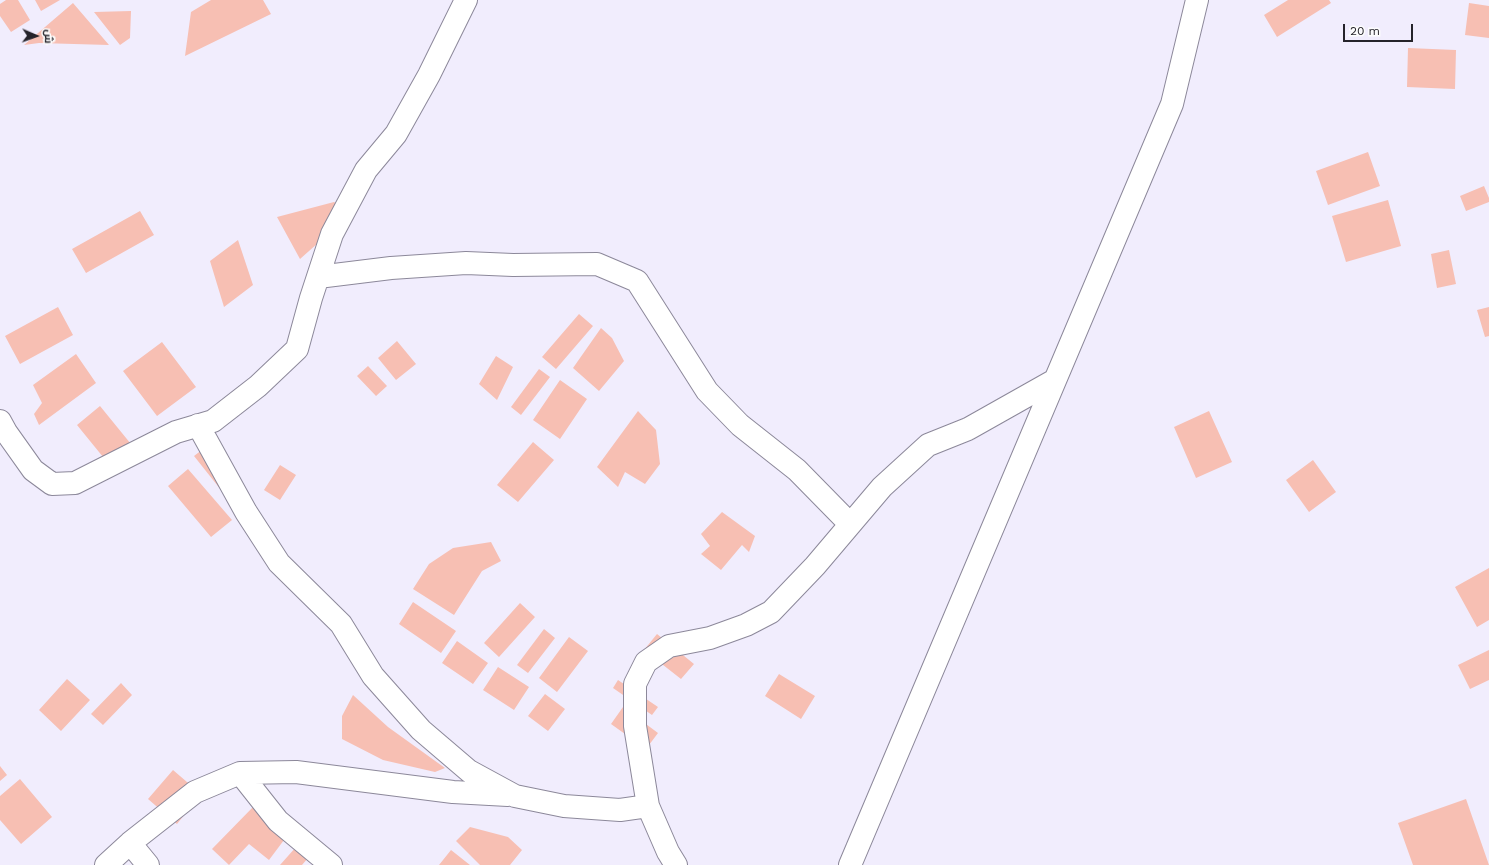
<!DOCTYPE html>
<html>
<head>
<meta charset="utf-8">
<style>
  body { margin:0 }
  #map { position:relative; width:1489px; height:865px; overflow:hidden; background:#f1edfd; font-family:"Work Sans",Cairo,sans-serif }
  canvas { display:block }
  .north { position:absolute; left:16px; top:16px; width:40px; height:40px; -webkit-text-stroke:3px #fdfdfd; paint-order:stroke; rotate:92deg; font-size:11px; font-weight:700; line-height:16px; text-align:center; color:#25232a }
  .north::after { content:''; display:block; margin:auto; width:14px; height:18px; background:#25232a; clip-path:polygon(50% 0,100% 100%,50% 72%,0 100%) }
  .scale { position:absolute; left:1343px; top:24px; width:70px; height:18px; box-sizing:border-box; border:2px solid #25232a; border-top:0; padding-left:5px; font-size:12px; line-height:14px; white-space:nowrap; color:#25232a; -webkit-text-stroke:3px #fdfdfd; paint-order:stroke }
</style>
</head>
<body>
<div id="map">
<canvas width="1489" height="865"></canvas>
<div class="north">ش</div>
<div class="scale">20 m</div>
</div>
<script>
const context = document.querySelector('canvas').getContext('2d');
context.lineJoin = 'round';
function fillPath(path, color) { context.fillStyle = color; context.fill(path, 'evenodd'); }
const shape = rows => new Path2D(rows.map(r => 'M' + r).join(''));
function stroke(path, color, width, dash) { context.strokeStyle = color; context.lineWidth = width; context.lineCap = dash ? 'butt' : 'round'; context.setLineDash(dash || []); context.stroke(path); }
const building = shape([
  [6,0,18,0,30,20,11,32,0,16,0,4],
  [35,0,60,0,41,11],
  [211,0,263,0,271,14,185,56,191,12],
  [1288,0,1329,0,1331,3,1277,37,1264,15],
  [73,3,109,45,39,43,24,45],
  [1469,3,1489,6,1489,38,1465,35],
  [131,11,130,38,120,45,94,12],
  [1408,48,1456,50,1455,89,1407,87],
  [1368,152,1380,186,1328,205,1316,171],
  [1484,186,1489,198,1489,202,1466,211,1460,196],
  [1388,200,1401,246,1346,262,1332,216],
  [334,202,353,212,300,259,277,217],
  [140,211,154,235,86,273,72,249],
  [238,240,253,285,224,307,210,261],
  [1449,250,1456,284,1437,288,1431,254],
  [58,307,73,335,20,364,5,336],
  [1489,307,1489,336,1485,337,1477,310],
  [579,314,593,326,556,369,542,357],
  [601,328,612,338,624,361,599,391,573,368],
  [397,341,416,364,396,380,378,358],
  [162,342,196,387,157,416,123,371],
  [76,354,96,383,39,425,34,414,42,403,33,385],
  [496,356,513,367,497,400,479,384],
  [368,366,387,386,376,396,357,376],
  [539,369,550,377,521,415,511,407],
  [560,380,587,399,560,439,533,420],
  [100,406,135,449,112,468,77,425],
  [638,411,656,430,660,464,645,484,625,472,618,487,597,467],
  [1209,411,1232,462,1196,478,1174,427],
  [533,442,554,460,518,502,497,485],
  [211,443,238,477,221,490,194,456],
  [1313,460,1336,492,1309,512,1286,480],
  [280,465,296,475,280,500,264,490],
  [188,469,232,520,211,537,168,486],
  [722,512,755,536,749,552,742,545,721,570,701,554,710,546,701,534],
  [491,542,501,561,482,571,454,615,413,589,429,564,453,548],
  [1489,568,1489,620,1477,627,1455,587],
  [413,602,456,631,441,653,399,624],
  [520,603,535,617,499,657,484,643],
  [544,629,555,638,528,673,517,665],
  [657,634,694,664,681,679,644,650],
  [569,637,588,651,557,692,539,678],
  [457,641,488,663,473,684,442,663],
  [1489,650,1489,680,1470,689,1458,665],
  [498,667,529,687,514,710,483,690],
  [779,674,815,696,801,719,765,696],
  [67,679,90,700,61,731,39,710],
  [618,680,658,707,652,715,613,688],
  [121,683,132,695,103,725,91,714],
  [545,694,565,709,548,731,528,716],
  [353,695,388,727,445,768,435,772,383,760,342,739,342,716],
  [623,707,658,733,646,749,611,724],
  [0,766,7,775,0,781],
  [173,770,201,794,177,824,148,799],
  [20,779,52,817,21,844,0,820,0,796],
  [1466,799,1489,865,1413,865,1398,823],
  [253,807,287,836,269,860,249,844,229,865,212,849],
  [470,827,508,837,522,850,510,865,480,865,456,841],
  [296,847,308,858,302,865,280,865],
  [451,850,470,865,439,865]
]);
const minor = shape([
  [318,277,391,268,466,263,513,265,597,264,637,281,707,391,740,425,797,470,850,524],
  [0,421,6,432,33,470,52,484,75,483,176,432,213,421,258,386,297,349,311,298,332,234,366,170,396,134,429,75,466,0],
  [198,425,246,512,279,563,341,624,373,676,421,730,469,771,515,796,564,806,620,810,648,806,668,852,676,865],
  [240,773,278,821,331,865],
  [648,806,635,726,635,684,646,662,669,646,710,638,746,625,771,612,815,566,882,487,928,445,968,429,1055,380],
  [130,843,148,865],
  [106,865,130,843,195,792,240,773,296,772,453,792,508,795],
  [850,865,1172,104,1197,0]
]);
fillPath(building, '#f7bfb3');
stroke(minor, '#8c889a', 24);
stroke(minor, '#fff', 22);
</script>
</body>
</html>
